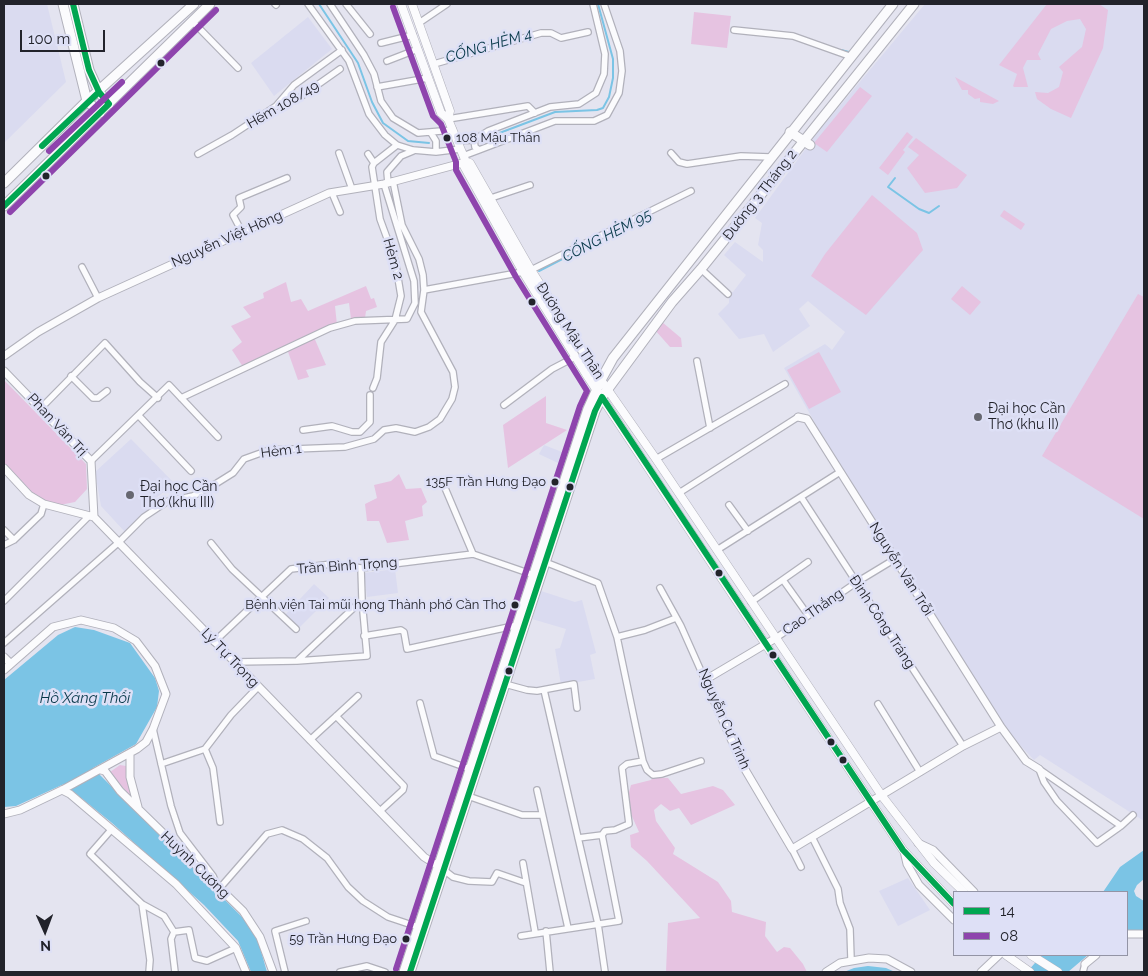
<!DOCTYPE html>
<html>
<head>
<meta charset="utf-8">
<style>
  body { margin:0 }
  #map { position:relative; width:1148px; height:976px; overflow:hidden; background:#e4e4f0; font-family:Raleway,sans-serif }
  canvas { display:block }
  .frame { position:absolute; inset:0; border:5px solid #22232b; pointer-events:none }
  .legend { position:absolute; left:953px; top:891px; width:175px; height:65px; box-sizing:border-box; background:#dee0f6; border:1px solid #9394a5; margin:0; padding:6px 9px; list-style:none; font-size:15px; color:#22232b }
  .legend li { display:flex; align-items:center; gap:10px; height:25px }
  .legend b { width:25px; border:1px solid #9394a5 }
  .north { position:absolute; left:20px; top:906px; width:50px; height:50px; -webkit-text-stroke:4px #dee0f6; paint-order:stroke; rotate:178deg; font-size:14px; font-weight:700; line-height:20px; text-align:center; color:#22232b }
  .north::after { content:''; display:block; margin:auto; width:18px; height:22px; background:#22232b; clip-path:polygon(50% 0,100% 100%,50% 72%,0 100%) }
  .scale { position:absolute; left:20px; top:30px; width:85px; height:22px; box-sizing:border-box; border:2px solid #22232b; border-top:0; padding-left:6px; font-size:15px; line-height:18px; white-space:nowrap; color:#22232b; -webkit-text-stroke:4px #dee0f6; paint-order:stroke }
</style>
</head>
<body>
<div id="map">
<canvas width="1148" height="976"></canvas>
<div class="frame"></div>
<ul class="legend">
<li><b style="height:6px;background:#00a651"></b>14</li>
<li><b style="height:6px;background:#8e44ad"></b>08</li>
</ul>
<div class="north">N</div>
<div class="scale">100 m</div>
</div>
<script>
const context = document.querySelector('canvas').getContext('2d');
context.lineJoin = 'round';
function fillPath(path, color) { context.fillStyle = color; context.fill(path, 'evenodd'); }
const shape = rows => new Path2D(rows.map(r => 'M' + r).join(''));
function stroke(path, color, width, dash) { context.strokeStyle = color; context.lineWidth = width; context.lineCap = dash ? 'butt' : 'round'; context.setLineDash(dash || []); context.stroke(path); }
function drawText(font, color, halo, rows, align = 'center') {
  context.font = font + ' Raleway,sans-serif'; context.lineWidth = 5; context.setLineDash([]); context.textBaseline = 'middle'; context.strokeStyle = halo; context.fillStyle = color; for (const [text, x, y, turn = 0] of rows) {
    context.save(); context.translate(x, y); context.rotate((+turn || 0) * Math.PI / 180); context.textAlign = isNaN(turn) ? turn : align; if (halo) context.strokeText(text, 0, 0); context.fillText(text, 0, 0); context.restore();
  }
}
const built = shape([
  [4,4,47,4,66,82,4,143],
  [925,4,1144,4,1144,821,1040,755,1034,760,1007,731,819,430,784,368,825,344,832,350,845,332,808,301,799,309,810,326,773,352,764,334,739,339,718,314,729,303,729,292,733,292,746,275,724,255,735,242,763,262,763,250,758,245,762,223,755,218,818,132],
  [308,17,332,49,274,96,251,63],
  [131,439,175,484,145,506,148,510,125,532,101,506,95,472],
  [544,445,562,452,558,463,539,454],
  [395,569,398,593,367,597,364,573],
  [314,584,329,598,299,628,285,615],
  [541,591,575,602,582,600,596,653,590,655,595,679,561,685,555,649,560,648,566,629,532,619],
  [908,878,930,910,898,926,879,891]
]);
const green = shape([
  [1047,4,1099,4,1108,10,1103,48,1071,118,1051,109,1037,99,1035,92,1048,93,1059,87,1063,72,1059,67,1082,47,1086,29,1080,19,1067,21,1051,29,1038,54,1041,60,1027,60,1023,68,1028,87,1014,87,1013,86,1017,74,999,65],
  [694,12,731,16,727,48,691,44],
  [955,77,999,101,993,104,980,102,980,98,975,99,968,94,968,90,962,90],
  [860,87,872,96,827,152,814,143],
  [907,132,913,137,903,150,905,152,888,175,879,168],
  [916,138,967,175,957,188,925,193,907,168,919,155,908,147],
  [872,195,917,233,923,250,866,315,811,276,825,254],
  [1004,210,1025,224,1021,230,1000,216],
  [286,282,291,302,301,299,308,311,366,286,371,299,374,298,377,307,366,311,365,318,351,319,349,303,335,306,337,325,313,335,326,365,306,370,309,377,298,380,287,349,243,367,232,350,242,342,231,326,251,317,243,307,264,298,263,293],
  [962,286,981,302,970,315,951,299],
  [1138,294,1144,297,1144,519,1042,456],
  [662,322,681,338,682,347,670,347,655,330],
  [819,352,841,392,809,409,787,370],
  [4,380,86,464,87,489,75,502,55,506,38,498,4,463],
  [546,396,546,423,567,430,508,468,503,425],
  [399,474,406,489,421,488,427,502,422,506,423,516,405,521,409,540,387,543,379,521,367,521,365,504,377,498,374,485,391,481],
  [120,765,126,766,127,769,133,800,110,772],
  [653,777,668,778,681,794,713,786,723,790,735,805,691,825,679,808,670,811,661,804,654,810,656,821,675,848,673,854,718,882,731,901,732,912,766,922,765,936,777,952,784,947,790,948,803,964,807,972,666,972,668,923,700,918,647,861,631,847,630,835,639,832,626,803,631,785,651,780]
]);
const water = shape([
  [75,627,94,630,130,643,155,678,159,691,157,707,136,744,93,768,245,920,257,937,267,972,251,972,238,941,204,905,112,823,64,784,16,806,4,807,4,680,58,635],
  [1144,850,1144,879,1137,885,1134,891,1136,896,1144,901,1144,931,1127,932,1127,892,1103,892,1120,867],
  [1042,955,1088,955,1068,972,1027,972],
  [868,966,886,968,895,972,844,972,854,968]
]);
const stream = shape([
  [319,4,358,63,372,102,383,123,408,141,429,143],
  [841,50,849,52],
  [481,140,555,112,597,110,603,108,609,97,613,78,613,59,598,4],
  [895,178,888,187,919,209,929,213,939,206],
  [539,271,638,220]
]);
const minor = shape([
  [275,4,276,5],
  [308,4,349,61,369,114,385,135,397,145,413,150,436,152,460,149],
  [330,4,364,55,374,74,381,101,393,118,418,133,453,130],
  [346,4,370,34],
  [593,4,605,54,604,74,596,93,579,104,550,107,488,131,474,140,475,147,479,150,555,121,594,121,607,115,619,93,622,71,620,51,604,4],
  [193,22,238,68],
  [419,23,447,4],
  [734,30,793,36,852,57],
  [381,43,413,35],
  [387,61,418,49],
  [434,64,541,33,551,33,561,38,588,32],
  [377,87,428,78],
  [276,106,294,85,342,50],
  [448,119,528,106,535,113],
  [431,133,436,141,436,152],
  [457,141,474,140],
  [339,153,352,189],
  [671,153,679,162,687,164,741,156,770,157],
  [198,154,232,135,276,106,296,100,340,69],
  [368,154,374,163],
  [463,156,479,150],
  [388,183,387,172,401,156,413,151],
  [332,193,340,212],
  [491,198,530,185],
  [242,232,233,215,241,207,239,198,287,178],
  [82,267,98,298],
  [701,269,728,294],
  [531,270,691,191],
  [424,290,523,272],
  [697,361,710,428],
  [71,376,93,398,98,398,107,391],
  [373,388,377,378,381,342,395,320,401,296,395,260,380,219,372,167,374,163,397,145],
  [181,398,330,328,355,321,407,319,415,303,414,281,384,184],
  [504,405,552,369,575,357],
  [41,408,105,343,140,382,158,398],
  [139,416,191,471],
  [303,430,332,426,352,432,360,432,370,422,370,395],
  [656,459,785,384],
  [91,461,169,385,218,437],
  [445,488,473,554],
  [679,493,798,417],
  [801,497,963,746],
  [729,505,748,531],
  [4,530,14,540],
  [211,543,232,569,296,629],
  [4,545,14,540,41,514,44,504],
  [717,550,840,472],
  [545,562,598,583,617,637,643,761,627,764,622,768,629,824,615,830,605,831,602,835,578,838],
  [361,568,362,600],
  [783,580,808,615],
  [660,588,681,626,705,680],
  [4,601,88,517],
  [751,602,808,562],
  [364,636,401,630,404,632,407,649,518,625],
  [617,637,645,630,676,618],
  [776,638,857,582,895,559],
  [214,642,291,569,332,564,361,568,473,554,534,575],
  [4,643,118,543,144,517,168,501,193,496,217,483,233,473,244,459,269,450,345,447,374,439,384,430,396,428,415,432,429,427,440,419,452,399,455,387,453,372,421,312,424,290,423,275,419,259,402,225,393,181],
  [234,662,297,661,362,600,367,656,297,661],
  [505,684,527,690,537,691,574,684,577,708],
  [544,690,598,924,605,972],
  [420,703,434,756,470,769],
  [878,704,920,772],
  [336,716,404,786,403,790,380,811],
  [153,729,171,806,180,833,213,876,219,889,267,834,282,830,303,839,327,858,348,887,363,901,388,917,418,927],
  [310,740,358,696],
  [205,749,213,768,220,822],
  [643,761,647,770,653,775,662,774,701,761],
  [161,764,205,749,231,715,258,687],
  [1039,769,1121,826,1097,843,1057,801,1044,782,1039,769],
  [537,790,568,928],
  [468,796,522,815,542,815],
  [1121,826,1133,815],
  [111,830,90,854,142,904,164,916,174,932,171,939,175,972],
  [812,837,838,889,840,903,850,929,851,959],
  [792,849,801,867],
  [523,863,535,932],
  [444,870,453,877,469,881,492,882,497,873,526,883],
  [142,904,150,960,149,972],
  [546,931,550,972],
  [174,932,189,930,195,958,207,961,236,948],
  [521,936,619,921,602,835],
  [285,972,275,931,306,921],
  [340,972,367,966,385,972],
  [1083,972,1085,964]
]);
const tertiary = shape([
  [4,356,38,332,98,298,329,193,384,184,466,162],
  [4,371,91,461,94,517],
  [798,417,807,419,1001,727,1026,761,1039,769],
  [4,468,29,495,44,504,94,517,424,857,443,869],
  [776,638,705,680,743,766,792,849,963,746,1001,727],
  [4,657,11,664],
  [4,670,53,627,81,620,114,628,136,641,155,666,166,694,153,729,146,742,137,749,62,790,20,810,4,814],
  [130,754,130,777,138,807],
  [101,770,105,771,120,791,243,911,260,937,273,972],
  [62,790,70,794,176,884,236,948,246,972],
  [918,843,933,850,974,892],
  [904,851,907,864,919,885,954,920],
  [1127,934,1144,934],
  [1085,964,1096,955],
  [826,972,840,963,869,958,887,959,911,972],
  [981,972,999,955]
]);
const secondary = shape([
  [401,4,441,113,448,119,466,162,464,166,523,272,586,374,684,522,903,850,954,904],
  [412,4,450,111,448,119],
  [466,162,470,163,531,270,601,380,656,459,882,796,934,863,964,892],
  [1006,955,1030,972],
  [1031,955,1058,972]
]);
const primary = shape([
  [63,4,87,101,100,113],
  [73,4,89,70,99,92,109,104],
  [790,132,810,145],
  [4,183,87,101,194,4],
  [4,206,210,4]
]);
const trunk = shape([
  [404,972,588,409,601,380,613,358,893,4],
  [410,972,595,411,602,397,672,302,701,269,914,4]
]);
const bus1 = shape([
  [42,146,99,92],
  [4,206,109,104,99,92,89,70,73,4],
  [410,972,595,411,602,397,903,850,954,904]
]);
const bus2 = shape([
  [393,7,433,116,441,124,456,162,456,170,516,277,587,391,580,406,396,969],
  [49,151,122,82],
  [10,212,216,10]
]);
const markers = [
  [161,63,4.5,"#22232b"],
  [447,138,4.5,"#22232b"],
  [46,176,4.5,"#22232b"],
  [532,302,4.5,"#22232b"],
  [978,417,5,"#666770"],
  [555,482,4.5,"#22232b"],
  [570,487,4.5,"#22232b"],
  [130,495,5,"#666770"],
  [719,573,4.5,"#22232b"],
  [515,605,4.5,"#22232b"],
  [773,655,4.5,"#22232b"],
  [509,671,4.5,"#22232b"],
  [831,742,4.5,"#22232b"],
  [843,760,4.5,"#22232b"],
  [406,939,4.5,"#22232b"]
];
const busNames = [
  ["108 Mậu Thân",456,138,"left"],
  ["135F Trần Hưng Đạo",546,482],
  ["Bệnh viện Tai mũi họng Thành phố Cần Thơ",506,605],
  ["59 Trần Hưng Đạo",397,939]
];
const streetNames = [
  ["Hẽm 108/49",283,105,-30],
  ["Đường 3 Tháng 2",760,195,-52],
  ["Nguyễn Việt Hồng",227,239,-24],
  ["Hẻm 2",393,259,74],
  ["Đường Mậu Thân",570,331,57],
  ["Phan Văn Trị",57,425,47],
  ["Hẻm 1",281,451,-7],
  ["Trần Bình Trọng",347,566,-4],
  ["Nguyễn Văn Trỗi",901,569,58],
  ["Cao Thắng",813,612,-35],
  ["Đinh Công Tráng",882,622,57],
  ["Lý Tự Trọng",230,658,46],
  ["Nguyễn Cư Trinh",724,719,66],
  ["Huỳnh Cương",195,865,44]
];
const poiNames = [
  ["Đại học Cần",988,409],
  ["Thơ (khu II)",988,425],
  ["Đại học Cần",140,487],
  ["Thơ (khu III)",140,503]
];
const waterNames = [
  ["CỐNG HẺM 4",489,46,-16],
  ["CỐNG HẺM 95",607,236,-27],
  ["Hồ Xáng Thổi",85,698]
];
fillPath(built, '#dadbf0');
fillPath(green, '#e6c3e1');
fillPath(water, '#7bc4e5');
stroke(stream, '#7bc4e5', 2);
stroke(minor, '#b1b1bb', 8);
stroke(tertiary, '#b1b1bb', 9);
stroke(secondary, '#b1b1bb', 9);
stroke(primary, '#b1b1bb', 11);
stroke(trunk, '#b1b1bb', 11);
stroke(minor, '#fbfbfd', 5.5);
stroke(tertiary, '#fbfbfd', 7);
stroke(secondary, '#fbfbfd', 8);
stroke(primary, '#fbfbfd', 9);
stroke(trunk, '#fbfbfd', 9);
stroke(bus1, '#00a651', 6);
stroke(bus2, '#8e44ad', 6);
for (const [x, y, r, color] of markers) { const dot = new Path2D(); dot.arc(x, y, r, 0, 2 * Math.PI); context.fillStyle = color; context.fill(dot); stroke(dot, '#dee0f6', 2); }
drawText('13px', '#22232b', '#dee0f6', busNames, 'right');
drawText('14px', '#22232b', '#dee0f6', streetNames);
drawText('14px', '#22232b', '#dee0f6', poiNames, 'left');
drawText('italic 15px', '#073849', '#dee0f6', waterNames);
</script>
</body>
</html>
